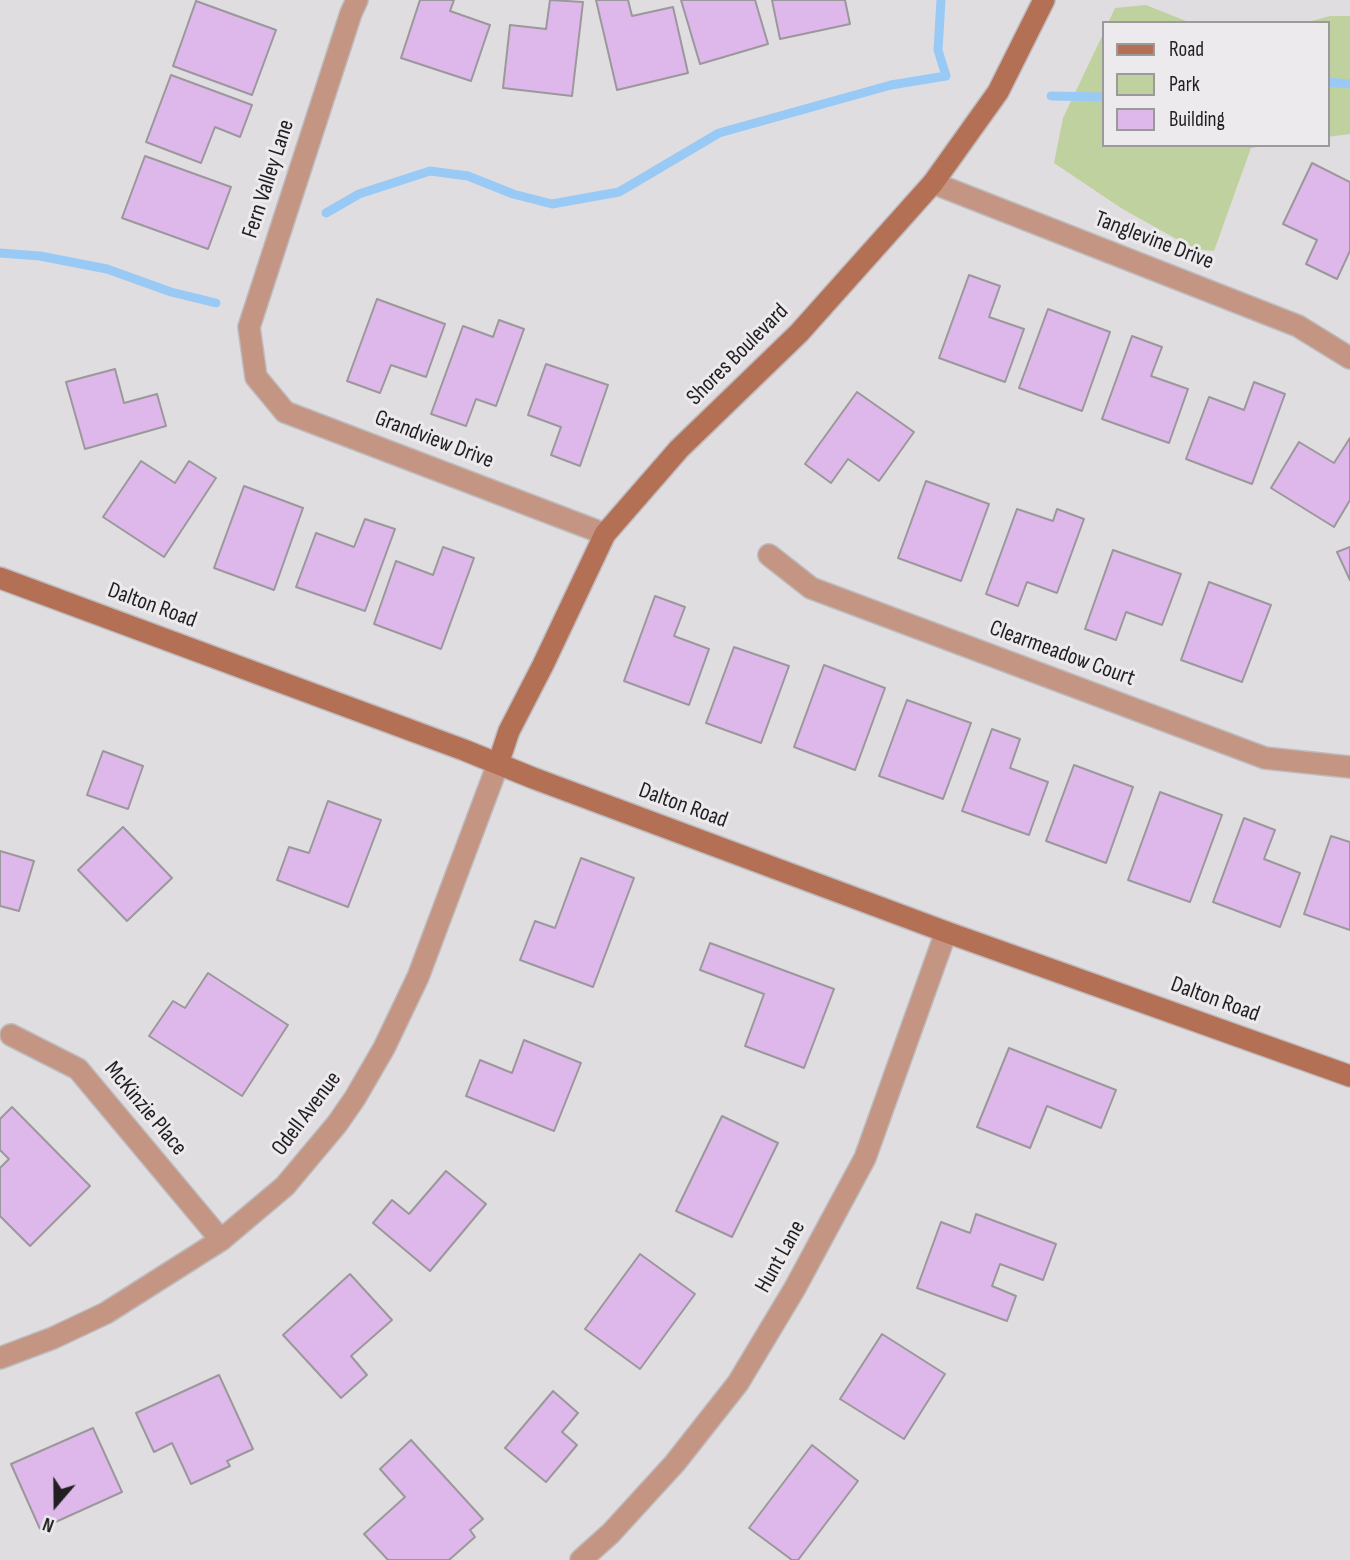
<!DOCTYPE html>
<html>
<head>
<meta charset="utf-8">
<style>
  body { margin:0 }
  #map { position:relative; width:1350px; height:1560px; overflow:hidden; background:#e0dde1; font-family:"Sofia Sans Condensed",sans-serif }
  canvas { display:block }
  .legend { position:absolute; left:1102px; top:21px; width:228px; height:126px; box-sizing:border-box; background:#edeaee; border:2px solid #9b999c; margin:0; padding:9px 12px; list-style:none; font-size:21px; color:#211f21 }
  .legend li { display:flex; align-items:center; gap:14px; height:35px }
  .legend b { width:35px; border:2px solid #9b999c }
  .north { position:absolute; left:21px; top:1469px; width:70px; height:70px; -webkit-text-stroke:5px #edeaee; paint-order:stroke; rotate:200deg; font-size:19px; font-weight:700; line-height:28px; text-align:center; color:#211f21 }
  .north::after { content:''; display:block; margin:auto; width:24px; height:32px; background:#211f21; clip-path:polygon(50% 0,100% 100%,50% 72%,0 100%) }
</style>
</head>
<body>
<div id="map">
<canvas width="1350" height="1560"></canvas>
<ul class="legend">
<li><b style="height:9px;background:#b47055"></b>Road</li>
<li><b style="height:19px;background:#c0d1a0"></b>Park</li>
<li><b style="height:19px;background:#deb8ea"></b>Building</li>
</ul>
<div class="north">N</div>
</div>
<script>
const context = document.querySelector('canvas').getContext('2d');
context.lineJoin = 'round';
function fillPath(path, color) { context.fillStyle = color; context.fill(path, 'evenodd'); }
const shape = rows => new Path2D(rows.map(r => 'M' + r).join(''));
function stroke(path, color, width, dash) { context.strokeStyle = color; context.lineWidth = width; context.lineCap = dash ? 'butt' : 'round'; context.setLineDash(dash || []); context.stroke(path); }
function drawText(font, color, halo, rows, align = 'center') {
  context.font = font + ' "Sofia Sans Condensed",sans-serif'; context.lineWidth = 6; context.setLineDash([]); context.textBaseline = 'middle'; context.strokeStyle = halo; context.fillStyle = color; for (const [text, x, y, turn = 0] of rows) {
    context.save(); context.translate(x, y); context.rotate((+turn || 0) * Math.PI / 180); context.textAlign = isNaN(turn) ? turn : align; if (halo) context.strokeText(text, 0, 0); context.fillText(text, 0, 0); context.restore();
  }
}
const green = shape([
  [1146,5,1191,23,1108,23,1115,8],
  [1330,16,1350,16,1350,134,1327,137,1327,23,1304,23],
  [1103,34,1103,145,1272,145,1251,148,1214,251,1194,249,1121,208,1054,163,1063,118]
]);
const stream = shape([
  [1327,82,1350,84],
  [1051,96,1103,97],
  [326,213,359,194,430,171,468,176,513,194,552,204,619,192,719,133,891,85,946,76,938,50,941,0],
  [0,253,40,256,107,269,171,292,216,303]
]);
const building = shape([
  [420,0,454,0,450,11,490,25,471,81,401,58,420,0],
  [550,0,583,2,572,96,503,88,510,25,546,29,550,0],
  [596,0,628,0,632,16,673,7,688,73,617,90,596,0],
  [681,0,755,0,768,44,700,64,681,0],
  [772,0,845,0,850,24,780,39,772,0],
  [196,1,276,30,252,95,173,66,196,1],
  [171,75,252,105,240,137,215,127,201,163,146,142,171,75],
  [145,156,231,187,208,249,122,218,145,156],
  [1312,163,1350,182,1350,251,1337,279,1306,264,1317,240,1283,224,1312,163],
  [969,275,1000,286,989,317,1024,329,1005,382,939,358,969,275],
  [377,299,445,324,426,377,391,365,380,393,347,381,377,299],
  [1048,309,1110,332,1082,411,1019,388,1048,309],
  [499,320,524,329,496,406,476,399,466,426,431,414,463,326,493,337,499,320],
  [1132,336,1162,347,1151,376,1188,389,1169,443,1102,419,1132,336],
  [546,364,608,385,580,466,551,455,561,427,528,415,546,364],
  [115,369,124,403,157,394,166,426,85,449,66,382,115,369],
  [1254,382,1285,394,1252,484,1186,459,1209,397,1244,410,1254,382],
  [857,392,914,432,879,481,848,459,831,483,805,464,857,392],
  [1350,438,1350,500,1334,527,1271,488,1299,442,1334,463,1350,438],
  [141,461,175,483,189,461,216,478,164,557,103,517,141,461],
  [926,481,989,504,961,581,898,558,926,481],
  [244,486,303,508,274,590,214,568,244,486],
  [1017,509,1053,521,1057,509,1084,519,1057,593,1027,582,1018,606,986,594,1017,509],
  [365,519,395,529,365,611,296,587,316,533,354,547,365,519],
  [443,547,474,558,441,649,374,624,396,561,433,575,443,547],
  [1350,547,1350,580,1337,552,1350,547],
  [1113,550,1181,574,1162,625,1126,612,1116,640,1085,629,1113,550],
  [1209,582,1271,605,1242,682,1181,660,1209,582],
  [655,596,685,607,674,636,709,649,689,705,624,681,655,596],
  [734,647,789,666,761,743,706,723,734,647],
  [824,665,885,688,855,770,794,747,824,665],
  [907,700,971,723,943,799,879,776,907,700],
  [992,729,1020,739,1010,768,1048,782,1029,835,962,811,992,729],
  [103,751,143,766,128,809,87,795,103,751],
  [1074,765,1133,787,1106,863,1046,841,1074,765],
  [1160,792,1222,815,1190,902,1128,880,1160,792],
  [328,801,381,820,348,907,277,880,289,847,309,853,328,801],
  [1244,818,1275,830,1264,859,1300,873,1280,927,1213,902,1244,818],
  [123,827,172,878,127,921,78,870,123,827],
  [1331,836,1350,842,1350,930,1304,914,1331,836],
  [0,851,34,861,19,911,0,906,0,851],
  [581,858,634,878,593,987,520,960,535,921,555,928,581,858],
  [710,943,834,989,804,1068,745,1046,764,994,700,970,710,943],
  [208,973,288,1025,242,1096,149,1036,173,1001,185,1008,208,973],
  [524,1040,581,1063,554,1131,466,1096,480,1060,512,1073,524,1040],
  [1009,1048,1116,1090,1101,1128,1047,1106,1030,1148,977,1127,1009,1048],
  [12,1107,90,1186,30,1246,0,1216,0,1168,9,1159,0,1150,0,1119,12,1107],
  [722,1116,778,1143,732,1237,676,1211,722,1116],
  [446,1171,486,1204,430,1271,373,1223,392,1200,409,1214,446,1171],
  [976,1214,1056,1244,1043,1280,1000,1264,992,1286,1016,1296,1007,1321,917,1288,941,1222,970,1233,976,1214],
  [640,1254,695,1294,640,1369,585,1329,640,1254],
  [350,1274,392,1320,351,1356,367,1375,341,1398,283,1335,350,1274],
  [882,1334,945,1374,904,1439,840,1399,882,1334],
  [219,1375,253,1449,227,1461,230,1466,191,1484,172,1443,154,1452,136,1413,219,1375],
  [553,1391,578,1413,562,1432,577,1445,546,1482,505,1448,553,1391],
  [93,1428,122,1492,40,1529,11,1464,93,1428],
  [411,1440,483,1519,470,1530,475,1537,449,1560,388,1560,364,1534,405,1497,380,1469,411,1440],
  [812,1445,858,1481,798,1560,792,1560,749,1528,812,1445]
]);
const street = shape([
  [357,0,351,13,249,327,256,377,285,412,605,534],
  [933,183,1298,326,1350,358],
  [769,555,811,588,1265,758,1350,767],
  [11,1035,78,1069,221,1240],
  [0,1358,53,1338,106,1313,221,1240,285,1186,337,1124,355,1098,384,1048,418,977,498,764],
  [581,1560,611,1533,675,1463,738,1383,795,1288,865,1158,946,932]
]);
const secondary = shape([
  [0,578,464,750,533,778,946,932,1350,1076],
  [498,764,509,731,543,665,605,534,679,449,799,333,933,183,998,92,1044,0]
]);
const streetNames = [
  ["Fern Valley Lane",269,179,-72],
  ["Tanglevine Drive",1154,241,21],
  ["Shores Boulevard",738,355,-45],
  ["Grandview Drive",434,440,21],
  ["Dalton Road",152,606,20],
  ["Clearmeadow Court",1062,654,20],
  ["Dalton Road",683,806,20],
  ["Dalton Road",1215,1000,20],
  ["McKinzie Place",145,1109,50],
  ["Odell Avenue",307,1114,-53],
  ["Hunt Lane",781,1257,-61]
];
fillPath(green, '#c0d1a0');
stroke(stream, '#99caf5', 9);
fillPath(building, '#deb8ea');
stroke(building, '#9b989c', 2);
stroke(street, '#bebbbe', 24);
stroke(secondary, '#bebbbe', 24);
stroke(street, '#c49583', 21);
stroke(secondary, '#b47055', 21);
drawText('23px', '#211f21', '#edeaee', streetNames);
</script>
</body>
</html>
